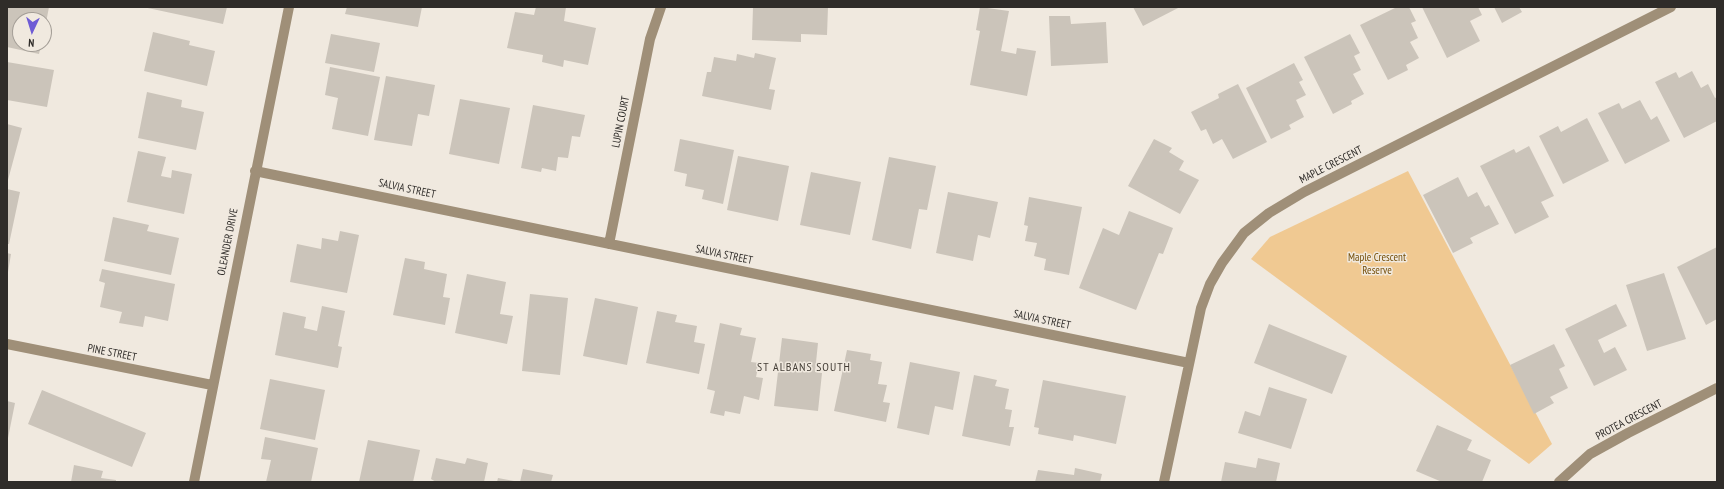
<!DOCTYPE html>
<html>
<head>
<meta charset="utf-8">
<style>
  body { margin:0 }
  #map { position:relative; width:1724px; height:489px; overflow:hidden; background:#f0e9df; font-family:"PT Sans Narrow",sans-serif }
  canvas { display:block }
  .frame { position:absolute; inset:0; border:8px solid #2f2c29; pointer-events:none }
  .north { position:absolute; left:12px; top:12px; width:40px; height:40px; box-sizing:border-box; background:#f0e9df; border:1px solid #a39d96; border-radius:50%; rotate:184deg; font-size:11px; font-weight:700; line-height:16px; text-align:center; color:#2f2c29 }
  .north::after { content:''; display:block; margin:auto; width:14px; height:18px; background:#6e5bd5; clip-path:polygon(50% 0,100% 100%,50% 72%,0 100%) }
</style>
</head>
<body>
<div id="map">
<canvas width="1724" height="489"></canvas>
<div class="frame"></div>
<div class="north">N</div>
</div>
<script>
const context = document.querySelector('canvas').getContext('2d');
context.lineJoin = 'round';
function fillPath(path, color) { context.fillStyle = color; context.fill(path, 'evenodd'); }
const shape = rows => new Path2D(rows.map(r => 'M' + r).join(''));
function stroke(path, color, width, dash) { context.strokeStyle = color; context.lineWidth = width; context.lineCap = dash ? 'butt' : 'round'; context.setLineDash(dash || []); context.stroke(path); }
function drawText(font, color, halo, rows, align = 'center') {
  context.font = font + ' "PT Sans Narrow",sans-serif'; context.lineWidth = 3; context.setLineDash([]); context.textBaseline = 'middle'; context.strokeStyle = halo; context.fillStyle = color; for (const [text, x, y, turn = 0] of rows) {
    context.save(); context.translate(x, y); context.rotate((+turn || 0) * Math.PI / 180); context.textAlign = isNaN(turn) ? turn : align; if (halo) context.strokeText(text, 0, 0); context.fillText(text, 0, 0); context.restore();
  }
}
const green = shape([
  [1408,171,1552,444,1529,464,1251,259,1270,237]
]);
const building = shape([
  [7,7,49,7,45,28,44,20,20,20,20,44,41,44,39,54,7,47],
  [143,7,227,7,223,24],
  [347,7,422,7,418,27,345,14],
  [536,7,566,7,564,21,596,28,588,65,564,60,563,67,542,62,543,55,507,48,515,12,534,15],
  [753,7,828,7,827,35,801,34,801,42,752,40],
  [980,7,1009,11,1001,51,1016,54,1017,48,1036,51,1027,96,970,85,980,31,976,30],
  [1133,7,1180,7,1143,26],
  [1397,7,1409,7,1416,21,1411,23,1418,38,1410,42,1419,58,1406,65,1408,70,1388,80,1360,25],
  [1422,7,1478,7,1482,15,1470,21,1480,41,1447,58],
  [1494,7,1519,7,1522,12,1502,23],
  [1049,16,1070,16,1071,24,1106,22,1108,63,1051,66],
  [153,32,190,41,189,45,215,51,207,86,144,71],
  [331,34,380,43,374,72,325,63],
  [1350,34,1360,53,1354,56,1361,70,1353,74,1364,94,1351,101,1352,104,1333,114,1304,57],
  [755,53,776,58,769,89,775,90,771,110,702,96,707,72,711,72,714,57,736,61,737,54,754,58],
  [7,62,54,70,47,107,7,100],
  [1294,63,1303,80,1299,82,1306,95,1296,100,1304,117,1289,125,1291,129,1271,139,1246,88],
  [330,67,380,77,368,136,332,129,338,98,325,95],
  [1692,71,1701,88,1708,84,1715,98,1717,97,1717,121,1684,138,1655,82,1676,72,1679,78],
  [386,76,435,85,429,116,418,114,412,146,374,140],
  [1238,84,1267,142,1233,159,1222,139,1213,144,1206,129,1201,131,1191,112,1219,98,1218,94],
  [147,92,182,100,181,107,204,112,196,150,138,138],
  [460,99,510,108,499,164,449,154],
  [1640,100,1651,120,1657,116,1670,141,1625,164,1598,113,1619,103,1622,109],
  [533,105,585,115,580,137,572,136,568,158,558,157,556,171,542,168,541,172,521,168],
  [1587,118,1609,161,1563,184,1539,136,1558,126,1561,132],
  [7,124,22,128,8,180,7,180],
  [680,139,734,150,723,204,702,199,704,190,685,186,687,174,674,171],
  [1154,139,1172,148,1169,152,1184,161,1179,170,1199,180,1180,214,1128,186],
  [1529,146,1554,196,1541,202,1549,217,1515,234,1480,166,1514,149,1516,153],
  [138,151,166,157,161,176,171,178,172,170,192,174,184,214,127,202],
  [738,156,789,166,778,221,727,210],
  [889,157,936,166,927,210,919,209,911,249,872,240],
  [811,172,861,182,850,235,800,225],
  [1458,177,1468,197,1477,192,1485,207,1489,205,1499,224,1470,238,1473,243,1453,253,1423,195],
  [7,189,20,192,9,244,7,244],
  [948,192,998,202,990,238,978,235,973,261,936,253],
  [1029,197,1082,207,1069,275,1044,270,1046,259,1034,256,1037,243,1025,241,1028,226,1024,225],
  [1129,211,1173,228,1163,254,1159,253,1136,310,1079,288,1103,228,1119,235],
  [113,217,149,225,147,231,179,238,171,275,104,261],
  [340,231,359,235,347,293,290,282,297,244,321,249,322,238,338,241],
  [1717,247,1717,319,1706,325,1677,267],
  [7,253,11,254,8,272,7,272],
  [405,258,425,262,424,269,447,274,443,297,450,298,445,325,393,315],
  [102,269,175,284,168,321,145,316,143,327,119,323,122,312,100,307,105,283,99,281],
  [1664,273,1686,339,1647,351,1626,285],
  [467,274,506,282,500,314,513,316,507,344,455,333],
  [530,294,568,298,560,375,522,371],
  [595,298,638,307,627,365,583,356],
  [1616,304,1627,326,1598,340,1604,353,1615,347,1627,370,1594,386,1565,329],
  [322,306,345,311,338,346,342,347,338,368,275,355,283,312,306,317,304,328,317,331],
  [657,311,677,315,675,322,697,326,694,342,705,344,699,374,646,363],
  [720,323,742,328,740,335,756,338,751,362,759,363,756,377,763,378,759,400,744,396,740,414,725,411,724,416,710,413,715,391,707,389],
  [1269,324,1347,356,1332,394,1254,363],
  [782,338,818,343,815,372,822,373,818,411,774,406],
  [1554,344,1565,366,1559,369,1568,388,1550,397,1554,403,1534,414,1510,365],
  [847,350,871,354,870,360,882,362,878,384,887,385,883,402,890,403,886,422,834,411],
  [910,362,960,372,953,410,935,406,929,435,897,428],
  [974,375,997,380,995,386,1009,389,1005,409,1012,410,1009,427,1014,427,1010,446,962,436],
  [270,379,325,390,315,440,260,429],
  [1043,380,1126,396,1116,444,1074,435,1073,441,1038,434,1039,428,1034,427],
  [1269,387,1307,399,1291,449,1238,433,1245,411,1260,416],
  [42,390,146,433,132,467,28,424],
  [7,401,15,403,8,438,7,438],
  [1437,425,1472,440,1467,450,1491,460,1482,482,1442,482,1416,471],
  [265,437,318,448,311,482,266,482,271,460,261,459],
  [368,440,420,450,413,482,359,482],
  [436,458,465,464,467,458,488,463,484,482,436,482,431,479],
  [1258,458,1280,463,1276,482,1221,482,1225,462,1256,468],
  [74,465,103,471,101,478,116,480,116,482,71,482],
  [1075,468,1102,474,1100,482,1035,482,1038,470,1074,475],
  [523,469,553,475,551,482,520,482],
  [498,478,514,481,514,482,497,482]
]);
const minor = shape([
  [255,171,1189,363],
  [609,244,650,39,661,7],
  [7,344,212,385],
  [194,482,289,7],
  [1164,482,1201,308,1210,284,1222,263,1244,233,1269,213,1304,192,1671,7],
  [1559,482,1590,454,1628,433,1717,388]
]);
const streetNames = [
  ["LUPIN COURT",621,122,-79],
  ["MAPLE CRESCENT",1331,165,-27],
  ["SALVIA STREET",407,189,12],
  ["OLEANDER DRIVE",228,242,-79],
  ["SALVIA STREET",724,255,12],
  ["SALVIA STREET",1042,320,12],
  ["PINE STREET",112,353,11],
  ["PROTEA CRESCENT",1629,420,-28]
];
const parkNames = [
  ["Maple Crescent",1377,258],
  ["Reserve",1377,271]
];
const neighbourhoodNames = [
  ["ST ALBANS SOUTH",804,368]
];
fillPath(green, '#f0c992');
fillPath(building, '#cbc4ba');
stroke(minor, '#9f8f78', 10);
drawText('11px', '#2f2c29', '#f0e9df', streetNames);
drawText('11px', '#754f09', '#f0e9df', parkNames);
context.letterSpacing = '1px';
drawText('12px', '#443e36', '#f0e9df', neighbourhoodNames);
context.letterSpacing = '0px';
</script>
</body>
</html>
